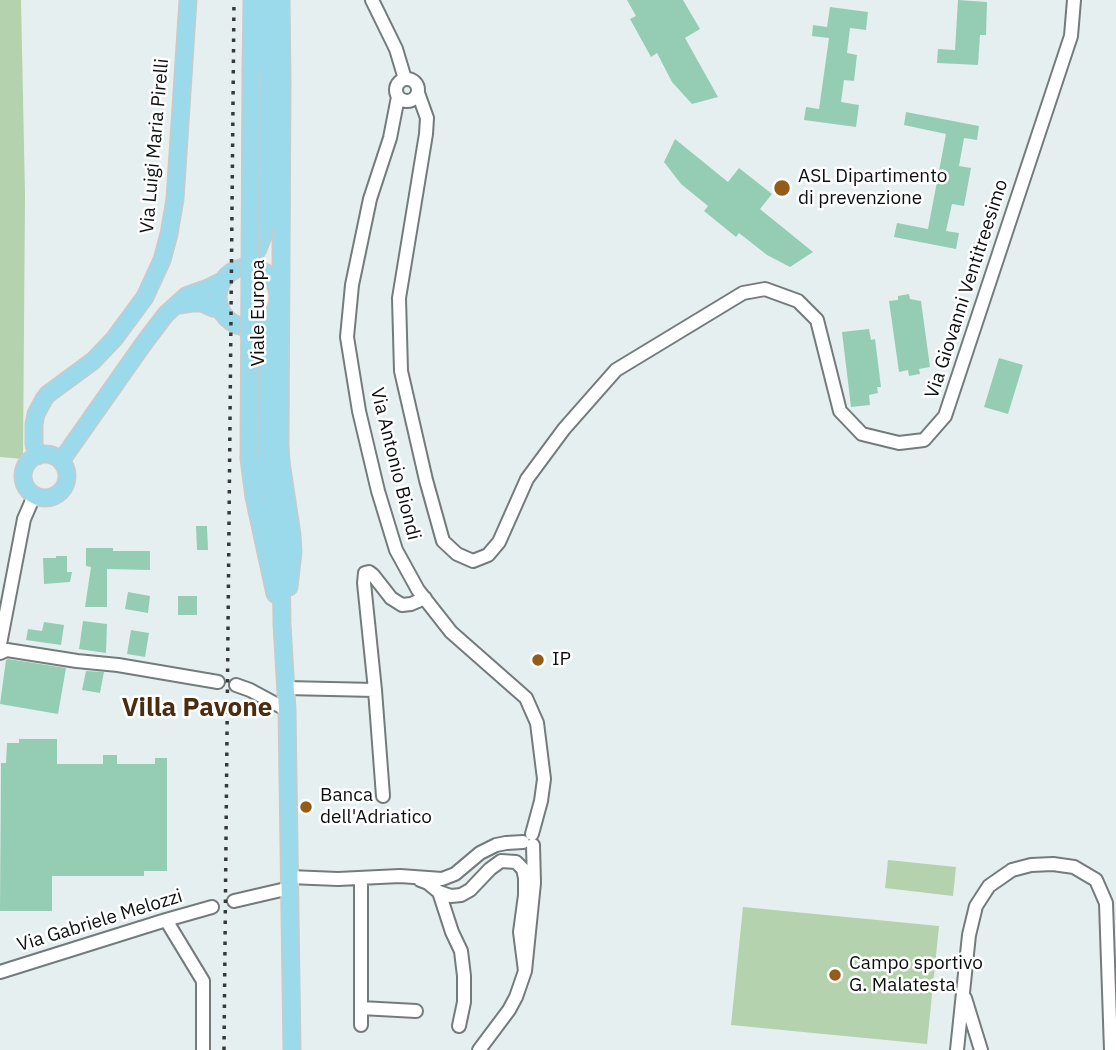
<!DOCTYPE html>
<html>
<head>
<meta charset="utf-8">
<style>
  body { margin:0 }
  canvas { display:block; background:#e6efef }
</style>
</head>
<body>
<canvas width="1116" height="1050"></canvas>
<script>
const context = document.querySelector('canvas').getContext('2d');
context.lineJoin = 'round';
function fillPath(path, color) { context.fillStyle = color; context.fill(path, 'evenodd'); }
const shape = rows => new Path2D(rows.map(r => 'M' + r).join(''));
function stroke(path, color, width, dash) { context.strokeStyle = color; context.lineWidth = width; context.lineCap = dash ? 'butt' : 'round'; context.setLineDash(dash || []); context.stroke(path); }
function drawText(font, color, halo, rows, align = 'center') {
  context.font = font + ' "IBM Plex Sans",sans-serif'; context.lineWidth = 5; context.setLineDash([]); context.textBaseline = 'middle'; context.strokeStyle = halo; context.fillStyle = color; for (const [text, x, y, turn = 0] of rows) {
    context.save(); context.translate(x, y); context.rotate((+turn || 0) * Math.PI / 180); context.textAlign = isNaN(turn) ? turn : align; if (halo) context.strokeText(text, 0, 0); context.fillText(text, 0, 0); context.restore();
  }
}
const green = shape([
  [0,0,21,0,25,195,23,459,0,457],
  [888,860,956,867,953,896,885,888],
  [743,907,939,926,927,1044,731,1025]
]);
const building = shape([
  [627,0,683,0,700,29,685,38,718,97,692,104,672,82,657,53,651,57,630,19,636,16],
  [958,0,987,2,986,35,980,35,978,65,937,63,938,49,955,50],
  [830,7,868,12,866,30,850,28,847,53,857,55,854,81,844,80,841,102,859,105,856,127,804,120,806,107,819,109,829,38,812,36,813,25,827,27],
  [906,112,979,126,977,140,964,138,959,166,971,168,964,206,952,204,946,231,959,233,956,249,894,237,897,223,928,229,946,134,904,125],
  [675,139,728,182,739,168,772,194,760,209,813,252,790,267,767,255,739,233,736,237,704,211,708,206,681,184,664,162],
  [909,294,910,299,921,301,930,367,919,369,920,374,909,376,908,370,899,372,889,301,898,300,898,296],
  [869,329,871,340,875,339,881,387,877,387,878,393,869,395,870,405,851,407,842,332],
  [999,358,1023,365,1008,414,984,407],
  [196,526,207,526,208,550,197,550],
  [86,548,113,548,113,551,150,551,150,570,107,569,107,607,85,607,91,567,86,566],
  [56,556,67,556,67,572,72,572,70,582,44,584,43,558,56,558],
  [128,592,150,596,148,613,125,609],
  [178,596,197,596,197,615,178,615],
  [83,621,107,624,106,653,79,649],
  [44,622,64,625,61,645,26,640,28,629,42,631],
  [131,630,149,633,145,657,127,654],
  [8,659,66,668,58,714,0,704,6,660],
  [86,671,104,672,100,693,82,690],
  [19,739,57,739,57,764,103,764,103,755,117,755,117,764,155,764,155,758,167,758,167,871,144,871,144,876,52,876,52,911,0,911,1,763,6,763,7,743,19,743]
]);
const minor = shape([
  [372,0,396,49,405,79],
  '396 90a11 11 0 1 1 22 0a11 11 0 1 1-22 0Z',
  [418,93,427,118,426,134,399,298,401,371,426,480,443,541,457,554,473,561,488,555,499,542,527,479,564,429,616,370,743,293,765,289,798,301,817,320,840,411,862,434,899,443,924,440,945,416,1071,36,1074,0],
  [398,97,390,138,370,199,352,285,347,337,359,411,378,491,396,550,418,590,451,632,526,698,537,723,544,779,541,801,532,834],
  [0,644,24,519,34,496],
  [0,653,7,650,77,661,118,665,218,682],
  [236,685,250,690,287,710],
  [286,688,375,690,364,583,365,573,369,572,373,575,391,598,402,605,411,604,425,598],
  [375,690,383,796],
  [289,877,338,879,400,876,442,879,455,874,480,853,496,845,506,843,523,842],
  [361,878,361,1008,416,1011],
  [420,880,428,883,439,892,451,896,461,895,470,890,490,869,501,861,516,862,523,869,525,878,525,895,520,932,525,971],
  [439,892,452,932,461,951,464,976,464,1002,459,1026],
  [234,901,290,888],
  [166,920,203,981,203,1050],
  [0,972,166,920,212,907],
  [965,998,981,1050],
  [361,1008,361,1025],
  [479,1050,509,1010,516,997,525,971,534,883,533,845],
  [957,1050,969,935,976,906,989,886,1012,870,1031,865,1053,864,1074,867,1096,880,1106,903,1111,1050]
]);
const major = shape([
  [281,0,282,80,280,445,281,462,292,535,293,552,289,587],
  [251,69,252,0],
  [247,266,258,249,263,236,266,219,268,0],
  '218 297a30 30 0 1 1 60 0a30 30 0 1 1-60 0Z',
  [179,305,192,303,202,303,213,308,220,309],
  [272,316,268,366,265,374,265,453,267,475,281,558,282,624,287,710,292,1050],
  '23 476a22 22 0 1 1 44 0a22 22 0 1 1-44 0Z',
  [37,456,34,444,34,424,36,414,44,399,48,394,93,361,114,339,145,297,162,260,169,234,175,199,188,0],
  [249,459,254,497,275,594],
  [61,461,144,343,166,314,186,296,208,288,222,281]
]);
const rail = shape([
  [224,1050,234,0]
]);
const majorBridge = shape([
  [249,459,251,69]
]);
const markers = [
  [782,188,9,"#955b19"],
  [538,660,7,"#955b19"],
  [306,807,7,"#955b19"],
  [835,975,7,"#955b19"]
];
const streetNames = [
  ["Via Luigi Maria Pirelli",155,146,-85],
  ["Via Giovanni Ventitreesimo",967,289,-72],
  ["Viale Europa",259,313,-90],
  ["Via Antonio Biondi",395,464,76],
  ["Via Gabriele Melozzi",100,921,-17]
];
const poiNames = [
  ["ASL Dipartimento",798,177],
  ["di prevenzione",798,199],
  ["IP",552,660],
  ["Banca",320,796],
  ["dell'Adriatico",320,818],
  ["Campo sportivo",849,964],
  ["G. Malatesta",849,986]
];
const districtNames = [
  ["Villa Pavone",197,708]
];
fillPath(green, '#b4d2ad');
fillPath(building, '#95cdb4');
stroke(minor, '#737b7b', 16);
stroke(major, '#cacaca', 19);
stroke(minor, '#fff', 12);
stroke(major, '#9bdaea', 16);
stroke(rail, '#353939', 3.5, [3.5, 7]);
stroke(majorBridge, '#cacaca', 19, []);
stroke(majorBridge, '#9bdaea', 16);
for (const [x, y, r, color] of markers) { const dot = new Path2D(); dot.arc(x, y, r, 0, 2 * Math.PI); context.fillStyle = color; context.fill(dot); stroke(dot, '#fff', 2.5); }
drawText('19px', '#0d1010', '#fff', streetNames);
drawText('19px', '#0d1010', '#fff', poiNames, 'left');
drawText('bold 26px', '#4a2d10', '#fff', districtNames);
</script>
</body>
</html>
